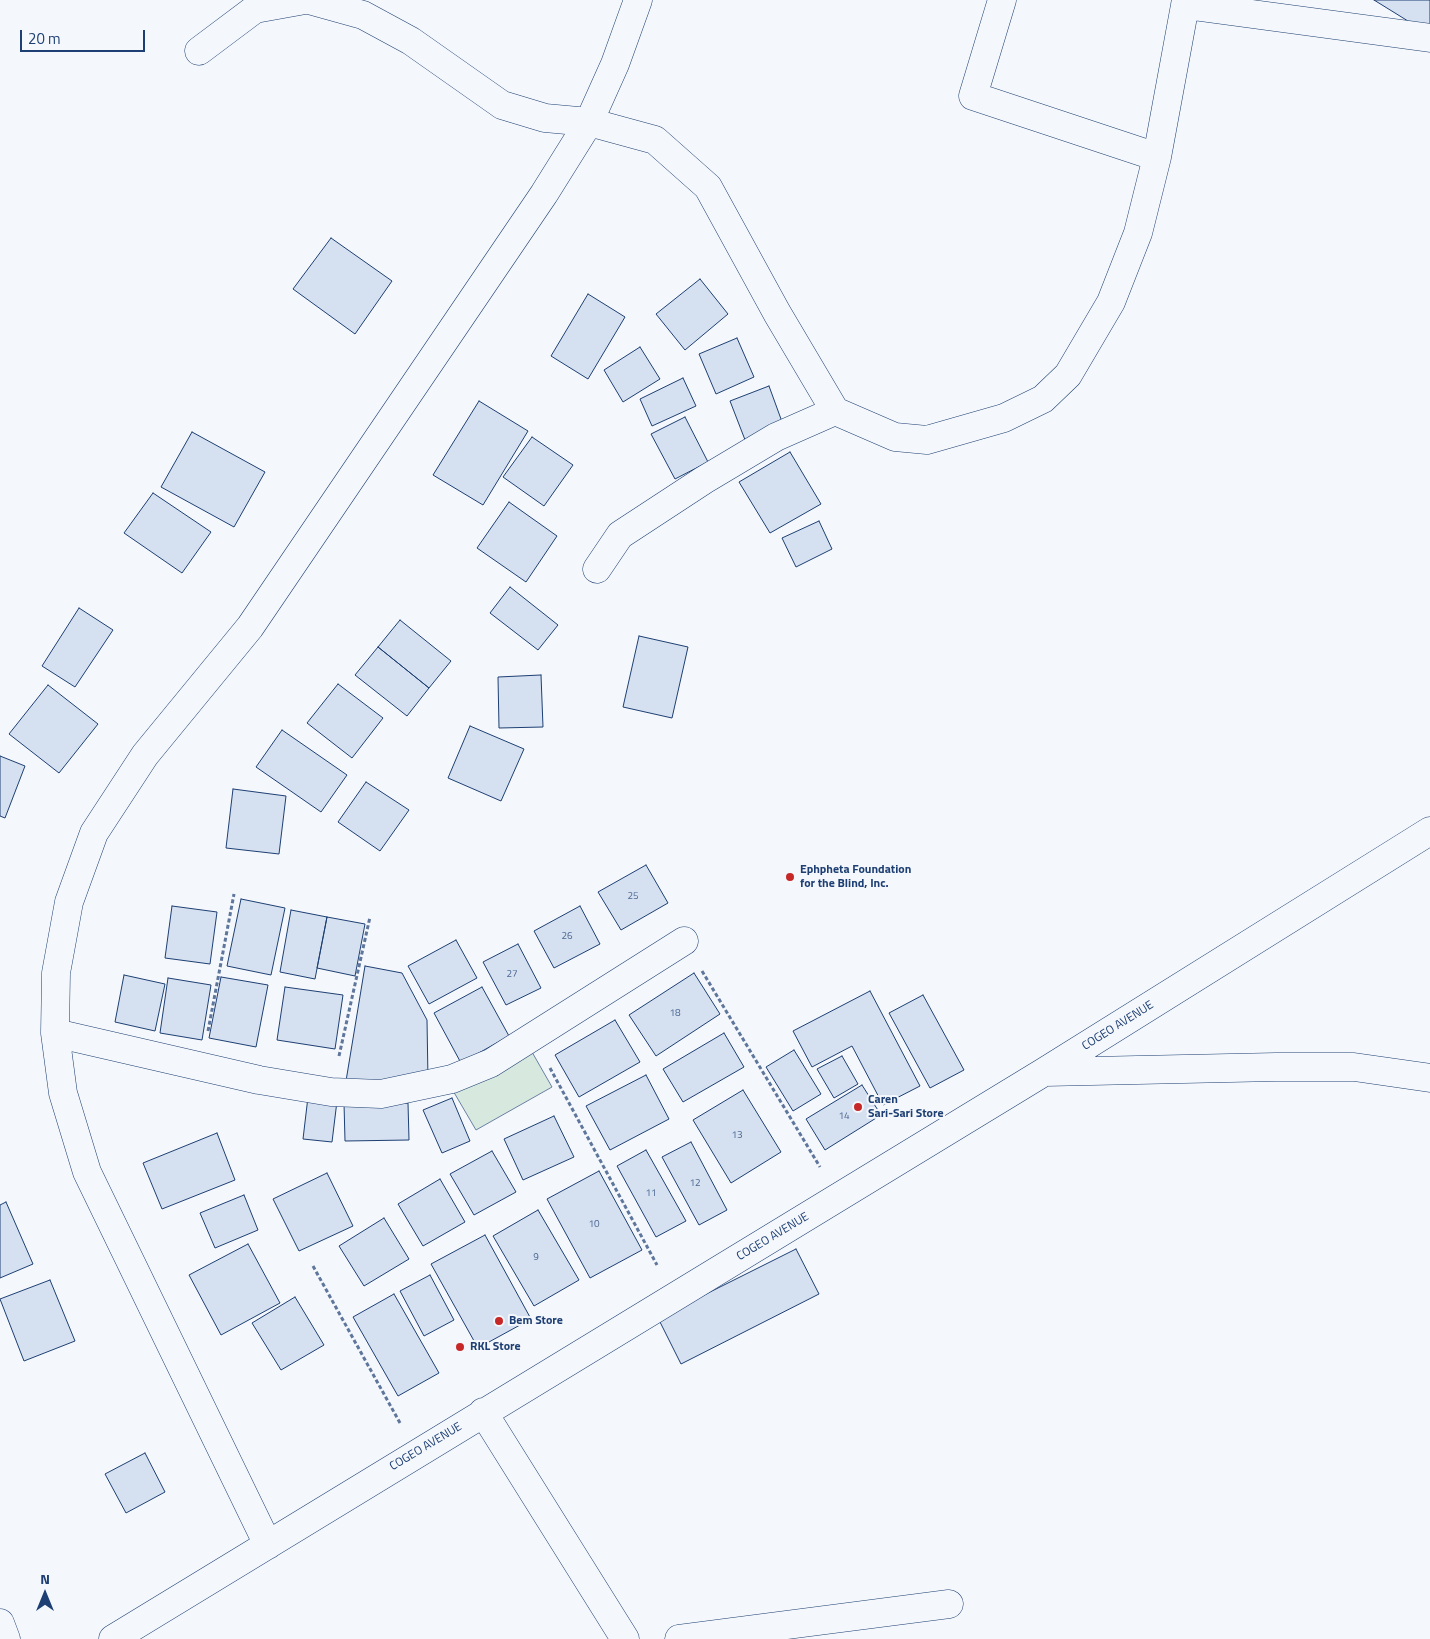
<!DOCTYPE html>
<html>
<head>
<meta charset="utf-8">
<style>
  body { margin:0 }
  #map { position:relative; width:1430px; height:1639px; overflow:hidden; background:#f4f7fb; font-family:"Titillium Web",sans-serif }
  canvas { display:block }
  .north { position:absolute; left:20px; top:1569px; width:50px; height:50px; -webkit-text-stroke:4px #f4f7fb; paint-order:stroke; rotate:0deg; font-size:14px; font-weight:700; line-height:20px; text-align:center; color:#1d3f73 }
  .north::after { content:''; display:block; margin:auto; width:18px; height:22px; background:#1d3f73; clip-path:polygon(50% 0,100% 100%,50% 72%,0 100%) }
  .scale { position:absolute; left:20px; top:30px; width:125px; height:22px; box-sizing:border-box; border:2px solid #1d3f73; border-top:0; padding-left:6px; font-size:15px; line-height:18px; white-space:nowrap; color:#1d3f73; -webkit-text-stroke:4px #f4f7fb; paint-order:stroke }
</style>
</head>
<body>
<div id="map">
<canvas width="1430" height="1639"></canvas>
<div class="north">N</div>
<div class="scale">20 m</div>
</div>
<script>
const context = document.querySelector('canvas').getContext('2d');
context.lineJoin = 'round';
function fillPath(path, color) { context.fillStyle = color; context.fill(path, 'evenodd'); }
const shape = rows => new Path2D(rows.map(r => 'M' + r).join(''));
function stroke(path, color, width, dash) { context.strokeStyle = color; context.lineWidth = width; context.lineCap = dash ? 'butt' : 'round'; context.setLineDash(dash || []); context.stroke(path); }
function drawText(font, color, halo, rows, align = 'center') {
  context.font = font + ' "Titillium Web",sans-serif'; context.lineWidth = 4; context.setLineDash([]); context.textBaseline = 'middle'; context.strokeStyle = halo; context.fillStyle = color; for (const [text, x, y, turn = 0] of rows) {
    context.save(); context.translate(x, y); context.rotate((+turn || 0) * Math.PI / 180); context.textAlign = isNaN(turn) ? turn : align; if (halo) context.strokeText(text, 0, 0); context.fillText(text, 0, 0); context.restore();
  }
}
const green = shape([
  [528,1045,552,1087,476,1130,452,1089,528,1045]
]);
const building = shape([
  [1374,0,1430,0,1430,32,1429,34,1374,0],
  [331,238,392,281,355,334,293,289,331,238],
  [700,279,728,314,685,350,656,314,700,279],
  [588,294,625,317,588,379,551,356,588,294],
  [737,338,754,377,716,394,699,354,737,338],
  [640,347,660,379,623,402,604,370,640,347],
  [683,378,696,406,652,426,640,399,683,378],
  [769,386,785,430,747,445,730,401,769,386],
  [479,401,528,431,483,505,433,475,479,401],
  [685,417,708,462,675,479,651,434,685,417],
  [192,432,265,472,234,527,161,487,192,432],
  [532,437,573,465,544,506,503,477,532,437],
  [790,452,821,504,770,533,739,482,790,452],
  [153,493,211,532,182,573,124,533,153,493],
  [509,502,557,536,526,582,477,548,509,502],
  [819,521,832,549,796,567,782,538,819,521],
  [510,587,558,625,538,650,490,613,510,587],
  [79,608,113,630,75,687,42,666,79,608],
  [400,620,451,661,429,688,378,647,400,620],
  [639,636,688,647,672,718,623,707,639,636],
  [378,647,429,688,407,716,355,675,378,647],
  [541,675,543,727,499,728,498,677,541,675],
  [338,684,383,718,352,758,307,723,338,684],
  [48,685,98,724,59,773,9,734,48,685],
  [470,726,524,749,501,801,448,778,470,726],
  [282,730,347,775,321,812,256,767,282,730],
  [0,756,25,766,5,818,0,816,0,756],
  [366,782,409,810,380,851,338,822,366,782],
  [233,789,286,796,279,854,226,848,233,789],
  [646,865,668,903,621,930,598,892,646,865],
  [241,899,285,908,271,975,227,966,241,899],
  [172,906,217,912,210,964,165,958,172,906],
  [580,906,600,944,554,968,534,931,580,906],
  [291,910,327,917,315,979,280,972,291,910],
  [327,917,365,924,355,976,317,968,327,917],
  [456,940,477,978,429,1004,408,966,456,940],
  [518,944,541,988,506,1005,483,962,518,944],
  [365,966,402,973,427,1020,428,1080,346,1081,365,966],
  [694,973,720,1014,656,1056,629,1015,694,973],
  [124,975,165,984,155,1031,115,1022,124,975],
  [221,977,268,985,256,1047,209,1038,221,977],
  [168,978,211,985,202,1040,160,1033,168,978],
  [285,987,343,995,335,1049,277,1040,285,987],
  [482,987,509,1036,461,1063,434,1013,482,987],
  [870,991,920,1086,883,1105,852,1046,812,1067,793,1031,870,991],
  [923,995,964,1070,930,1088,889,1013,923,995],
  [615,1020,640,1062,579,1097,555,1055,615,1020],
  [724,1033,744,1067,683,1102,663,1069,724,1033],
  [794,1050,821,1094,793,1111,766,1067,794,1050],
  [842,1056,858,1084,834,1098,817,1069,842,1056],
  [646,1075,669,1119,610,1150,586,1106,646,1075],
  [862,1085,881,1115,825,1150,806,1119,862,1085],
  [743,1090,781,1152,731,1183,693,1120,743,1090],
  [308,1097,337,1101,332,1142,303,1139,308,1097],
  [452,1098,470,1141,442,1153,423,1110,452,1098],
  [344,1103,408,1103,409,1140,345,1141,344,1103],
  [554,1116,574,1157,523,1180,504,1139,554,1116],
  [217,1133,235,1180,162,1209,143,1163,217,1133],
  [691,1142,727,1210,699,1225,662,1157,691,1142],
  [646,1150,686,1221,656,1237,617,1166,646,1150],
  [492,1151,516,1192,474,1215,450,1174,492,1151],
  [599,1171,642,1250,590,1278,547,1199,599,1171],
  [327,1173,353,1226,299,1251,273,1199,327,1173],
  [440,1179,465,1222,423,1246,398,1204,440,1179],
  [244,1195,258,1230,215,1248,200,1213,244,1195],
  [6,1202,33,1264,0,1278,0,1205,6,1202],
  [538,1210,579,1280,534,1306,493,1236,538,1210],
  [384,1218,409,1259,364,1286,339,1246,384,1218],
  [485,1235,531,1319,478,1348,431,1264,485,1235],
  [248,1244,280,1303,221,1335,189,1275,248,1244],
  [796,1249,819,1294,681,1364,658,1318,796,1249],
  [430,1275,454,1320,424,1336,400,1291,430,1275],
  [50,1280,75,1341,24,1361,0,1299,50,1280],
  [394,1294,439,1373,398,1396,353,1317,394,1294],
  [295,1297,324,1345,281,1370,252,1323,295,1297],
  [145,1453,165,1492,126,1513,105,1474,145,1453]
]);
const path = shape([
  [702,971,820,1167],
  [208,1031,234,894],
  [339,1056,370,917],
  [550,1068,657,1265],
  [313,1266,400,1423]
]);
const minor = shape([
  [309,0,363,15,411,41,502,105,545,118,589,122,655,140,708,187,777,313,835,411,895,437,927,440,1004,418,1043,399,1068,375,1111,302,1138,233,1157,157,1186,0],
  [1002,0,973,96,1157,157],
  [1185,5,1430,38],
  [199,51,255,9,305,0],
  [597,569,620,535,704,480,776,437,835,411],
  [55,1033,259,1080,331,1092,381,1094,452,1079,491,1063,684,941],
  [1045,1072,1276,1067,1354,1067,1430,1078],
  [483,1412,625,1639],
  [268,1545,87,1172,63,1093,55,1033,56,973,69,902,94,833,145,755,250,627,544,194,589,122,615,64,638,0],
  [0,1623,6,1639],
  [113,1639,1044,1072,1430,831],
  [679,1639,949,1604]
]);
const markers = [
  [790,877,5,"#c62828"],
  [858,1107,5,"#c62828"],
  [499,1321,5,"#c62828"],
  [460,1347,5,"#c62828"]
];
const numberNames = [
  ["25",633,897],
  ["26",567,937],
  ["27",512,975],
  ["18",675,1014],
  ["14",844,1117],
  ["13",737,1136],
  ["12",695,1184],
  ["11",651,1194],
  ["10",594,1225],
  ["9",536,1258]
];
const poiNames = [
  ["Ephpheta Foundation",800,870],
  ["for the Blind, Inc.",800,884],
  ["Caren",868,1100],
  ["Sari-Sari Store",868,1114],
  ["Bem Store",509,1321],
  ["RKL Store",470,1347]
];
const streetNames = [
  ["COGEO AVENUE",1118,1026,-32],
  ["COGEO AVENUE",773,1237,-31],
  ["COGEO AVENUE",426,1447,-31]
];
fillPath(green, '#d7e8df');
stroke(green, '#687fa3', 1);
fillPath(building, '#d5e0f0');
stroke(building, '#1d3f73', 1);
stroke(minor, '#1d3f73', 29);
stroke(path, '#5e769c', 3, [4, 2.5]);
stroke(minor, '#f4f7fb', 28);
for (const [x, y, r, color] of markers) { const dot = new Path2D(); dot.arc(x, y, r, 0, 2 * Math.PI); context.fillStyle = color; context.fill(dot); stroke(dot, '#f4f7fb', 2); }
drawText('10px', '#4b6792', null, numberNames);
drawText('bold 12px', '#1d3f73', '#f4f7fb', poiNames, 'left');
drawText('12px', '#1d3f73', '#f4f7fb', streetNames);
</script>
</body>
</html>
